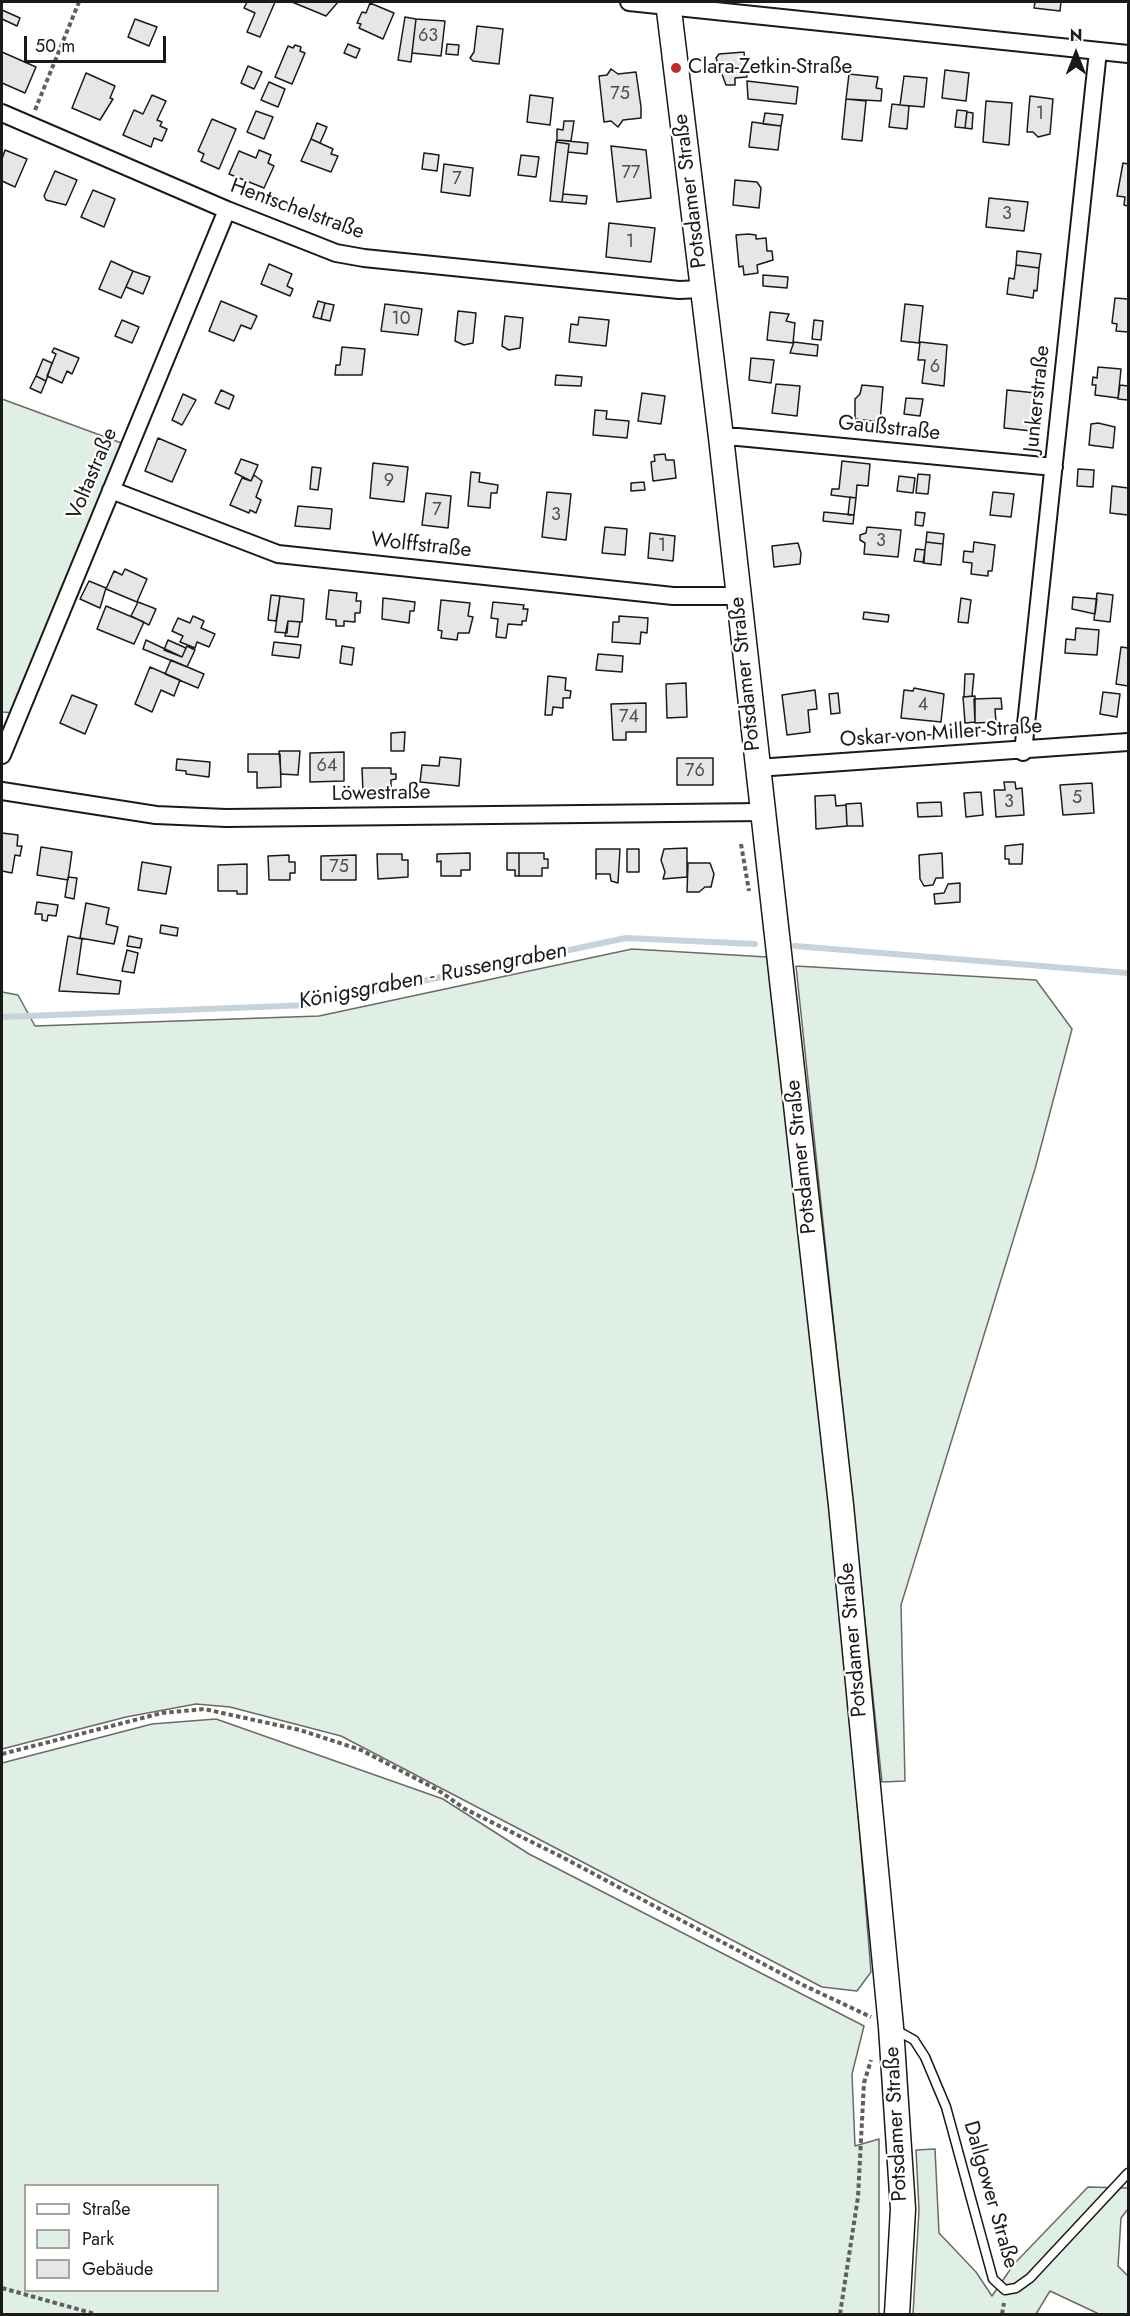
<!DOCTYPE html>
<html>
<head>
<meta charset="utf-8">
<style>
  body { margin:0 }
  #map { position:relative; width:1130px; height:2316px; overflow:hidden; background:#fff; font-family:Jost,sans-serif }
  canvas { display:block }
  .frame { position:absolute; inset:0; border:3px solid #1a1a1a; pointer-events:none }
  .legend { position:absolute; left:24px; top:2184px; width:195px; height:108px; box-sizing:border-box; background:#fff; border:2px solid #a3a3a3; margin:0; padding:8px 10px; list-style:none; font-size:18px; color:#1a1a1a }
  .legend li { display:flex; align-items:center; gap:12px; height:30px }
  .legend b { width:30px; border:2px solid #a3a3a3 }
  .north { position:absolute; left:1046px; top:24px; width:60px; height:60px; -webkit-text-stroke:4px #fff; paint-order:stroke; rotate:0deg; font-size:16px; font-weight:700; line-height:24px; text-align:center; color:#1a1a1a }
  .north::after { content:''; display:block; margin:auto; width:21px; height:27px; background:#1a1a1a; clip-path:polygon(50% 0,100% 100%,50% 72%,0 100%) }
  .scale { position:absolute; left:24px; top:36px; width:142px; height:27px; box-sizing:border-box; border:3px solid #1a1a1a; border-top:0; padding-left:8px; font-size:18px; line-height:21px; white-space:nowrap; color:#1a1a1a; -webkit-text-stroke:4px #fff; paint-order:stroke }
</style>
</head>
<body>
<div id="map">
<canvas width="1130" height="2316"></canvas>
<div class="frame"></div>
<ul class="legend">
<li><b style="height:8px;background:#fff"></b>Straße</li>
<li><b style="height:16px;background:#e0efe3"></b>Park</li>
<li><b style="height:16px;background:#e6e6e6"></b>Gebäude</li>
</ul>
<div class="north">N</div>
<div class="scale">50 m</div>
</div>
<script>
const context = document.querySelector('canvas').getContext('2d');
context.lineJoin = 'round';
function fillPath(path, color) { context.fillStyle = color; context.fill(path, 'evenodd'); }
const shape = rows => new Path2D(rows.map(r => 'M' + r).join(''));
function stroke(path, color, width, dash) { context.strokeStyle = color; context.lineWidth = width; context.lineCap = dash ? 'butt' : 'round'; context.setLineDash(dash || []); context.stroke(path); }
function drawText(font, color, halo, rows, align = 'center') {
  context.font = font + ' Jost,sans-serif'; context.lineWidth = 4.5; context.setLineDash([]); context.textBaseline = 'middle'; context.strokeStyle = halo; context.fillStyle = color; for (const [text, x, y, turn = 0] of rows) {
    context.save(); context.translate(x, y); context.rotate((+turn || 0) * Math.PI / 180); context.textAlign = isNaN(turn) ? turn : align; if (halo) context.strokeText(text, 0, 0); context.fillText(text, 0, 0); context.restore();
  }
}
const green = shape([
  [2,399,127,445,16,713,2,712,2,399],
  [632,949,767,957,840,1591,871,1972,857,1991,822,1987,341,1736,230,1707,196,1704,126,1717,2,1749,2,992,18,995,35,1026,319,1016,632,949],
  [796,966,1036,980,1072,1029,1035,1169,901,1605,905,1781,882,1782,796,966],
  [216,1719,443,1799,529,1854,864,2026,852,2074,855,2146,879,2139,879,2314,2,2314,2,1763,152,1724,216,1719],
  [26,2186,218,2186,218,2290,26,2290,26,2186],
  [935,2149,939,2233,976,2272,992,2296,1014,2264,1088,2187,1128,2188,1128,2209,1121,2218,1118,2266,1128,2276,1128,2314,1099,2314,1050,2291,1036,2314,913,2314,919,2210,916,2150,935,2149]
]);
const stream = shape([
  [795,946,1128,973],
  [2,1017,309,1005,626,938,755,944]
]);
const building = shape([
  [247,2,275,2,260,37,247,32,255,13,244,8,247,2],
  [292,2,338,2,326,16,292,2],
  [1035,2,1061,2,1060,11,1034,8,1035,2],
  [370,3,394,13,383,39,359,28,361,24,357,23,362,12,366,13,370,3],
  [2,10,20,18,17,26,2,19,2,10],
  [405,17,416,19,411,62,398,60,405,17],
  [135,19,157,27,149,46,128,37,135,19],
  [416,19,445,21,441,56,412,53,416,19],
  [477,26,503,29,499,64,473,61,470,58,474,52,477,26],
  [348,44,360,49,356,58,344,53,348,44],
  [447,44,459,45,458,55,446,54,447,44],
  [295,45,301,47,300,51,305,53,292,84,275,77,288,46,293,48,295,45],
  [2,52,36,67,25,93,2,83,2,52],
  [744,52,747,77,735,78,735,85,726,85,716,58,719,54,744,52],
  [248,66,262,72,254,89,241,83,248,66],
  [611,69,618,74,636,72,641,107,641,118,623,120,618,127,611,121,604,122,599,76,607,75,611,69],
  [945,70,969,73,966,101,942,98,945,70],
  [86,73,115,86,110,98,113,99,100,120,72,108,86,73],
  [849,74,878,77,876,88,882,89,881,101,846,99,849,74],
  [904,76,927,78,924,107,900,105,904,76],
  [747,81,798,87,796,104,748,99,747,81],
  [269,82,285,89,278,107,261,100,269,82],
  [152,95,166,101,157,120,162,122,160,126,167,129,162,141,154,138,151,147,123,135,134,110,143,114,152,95],
  [530,95,553,98,550,125,527,122,530,95],
  [1030,96,1053,99,1050,134,1038,137,1033,132,1027,132,1030,96],
  [846,99,866,101,862,141,842,139,846,99],
  [986,101,1012,103,1009,145,983,142,986,101],
  [892,104,909,106,907,129,889,127,892,104],
  [957,110,967,111,965,128,955,127,957,110],
  [256,111,273,117,264,139,247,132,256,111],
  [967,112,973,113,972,129,965,128,967,112],
  [765,113,783,115,781,126,763,124,765,113],
  [212,119,236,129,219,169,201,161,204,154,198,151,212,119],
  [564,121,574,121,571,141,557,140,557,129,563,130,564,121],
  [752,122,781,126,778,150,749,147,752,122],
  [317,123,327,127,320,143,311,139,317,123],
  [311,139,333,149,331,154,338,156,331,172,301,161,311,139],
  [557,140,588,143,587,154,568,152,569,144,556,142,557,140],
  [556,142,569,144,562,202,550,201,556,142],
  [611,146,646,150,651,198,617,202,611,146],
  [5,150,27,159,15,187,2,181,2,159,5,150],
  [259,150,271,155,268,163,274,166,264,188,229,174,239,151,256,158,259,150],
  [424,153,439,155,437,171,422,169,424,153],
  [521,155,539,157,536,177,518,175,521,155],
  [1123,163,1128,164,1128,206,1124,205,1125,197,1117,196,1123,163],
  [444,164,473,168,470,196,441,192,444,164],
  [55,171,77,180,66,205,46,200,44,196,55,171],
  [735,180,757,182,761,188,759,208,733,205,735,180],
  [93,190,115,199,104,227,81,217,93,190],
  [563,194,587,196,586,204,562,202,563,194],
  [989,198,1028,202,1024,231,986,227,989,198],
  [609,223,655,228,651,262,606,257,609,223],
  [748,234,756,235,756,239,766,238,767,251,772,251,773,260,757,265,758,273,744,275,743,266,739,267,736,235,748,234],
  [1017,251,1041,254,1039,268,1016,265,1017,251],
  [111,261,133,271,121,298,99,289,111,261],
  [269,264,292,274,287,286,293,289,290,296,261,284,269,264],
  [1016,265,1039,268,1037,291,1034,290,1033,298,1007,294,1009,278,1014,279,1016,265],
  [133,271,150,277,143,294,126,287,133,271],
  [763,275,788,277,787,288,763,286,763,275],
  [1115,298,1128,299,1128,332,1116,331,1117,324,1112,323,1115,298],
  [221,301,257,316,251,329,241,325,234,341,209,331,221,301],
  [318,301,325,303,321,319,313,317,318,301],
  [325,303,334,305,330,321,321,319,325,303],
  [385,304,422,309,418,335,381,331,385,304],
  [905,304,923,306,919,343,901,341,905,304],
  [458,311,476,313,473,343,464,345,455,341,458,311],
  [770,312,789,314,786,321,795,323,793,343,767,340,770,312],
  [505,316,523,318,520,348,509,350,502,346,505,316],
  [579,317,609,320,606,346,569,342,571,324,578,325,579,317],
  [122,320,139,327,132,343,115,336,122,320],
  [814,320,823,321,821,340,812,339,814,320],
  [794,342,818,345,817,356,790,353,794,342],
  [920,342,947,345,944,386,922,383,925,360,918,360,920,342],
  [342,347,365,349,362,375,335,375,336,365,340,365,342,347],
  [54,348,79,358,72,374,67,371,62,383,47,376,56,354,52,352,54,348],
  [751,358,774,360,771,383,749,380,751,358],
  [43,359,52,363,46,381,36,376,43,359],
  [1098,367,1121,369,1118,398,1095,395,1096,385,1092,385,1093,377,1097,378,1098,367],
  [556,375,582,377,581,386,555,385,556,375],
  [36,376,46,381,41,393,30,388,36,376],
  [776,384,800,386,797,416,772,413,776,384],
  [862,385,883,387,880,422,855,419,855,399,860,394,862,385],
  [1120,385,1128,386,1128,400,1118,399,1120,385],
  [221,390,234,396,229,409,215,403,221,390],
  [1007,390,1036,393,1034,409,1039,409,1038,416,1033,416,1032,431,1004,428,1007,390],
  [642,393,665,396,661,424,638,421,642,393],
  [183,394,196,400,182,425,172,420,183,394],
  [906,398,923,399,920,416,904,414,906,398],
  [595,410,607,411,606,419,629,421,627,438,593,435,595,410],
  [1098,423,1115,427,1113,448,1089,445,1091,424,1098,423],
  [158,438,186,450,172,482,145,471,158,438],
  [665,454,666,460,674,460,676,478,653,481,651,462,655,461,654,455,665,454],
  [241,459,258,465,251,481,235,473,241,459],
  [842,461,870,464,868,486,857,485,856,498,831,495,832,489,839,489,842,461],
  [373,463,408,467,404,502,370,498,373,463],
  [312,467,321,468,318,490,310,489,312,467],
  [1078,469,1094,470,1093,487,1077,486,1078,469],
  [471,472,480,473,479,482,498,485,497,493,491,493,490,508,468,506,471,472],
  [918,474,930,475,928,494,916,493,918,474],
  [254,475,262,481,256,497,261,500,256,513,250,510,249,513,230,505,242,478,251,481,254,475],
  [899,476,915,478,913,493,897,491,899,476],
  [644,482,645,490,631,491,631,483,644,482],
  [1112,486,1128,488,1128,515,1110,513,1112,486],
  [547,492,571,494,566,540,542,537,547,492],
  [993,492,1014,494,1011,517,990,515,993,492],
  [426,493,451,496,448,528,422,525,426,493],
  [850,497,856,498,854,515,848,515,850,497],
  [298,506,332,509,330,529,295,526,298,506],
  [824,512,854,515,853,524,823,521,824,512],
  [916,512,925,513,923,526,915,525,916,512],
  [605,527,627,529,625,555,602,553,605,527],
  [867,527,901,530,898,557,864,554,865,543,860,540,860,535,866,533,867,527],
  [927,532,944,534,943,544,926,542,927,532],
  [650,533,675,536,673,561,648,558,650,533],
  [926,542,943,544,941,565,923,563,926,542],
  [974,542,995,545,992,571,988,571,988,576,971,574,972,563,963,562,964,551,973,552,974,542],
  [798,543,801,553,800,564,774,567,772,546,798,543],
  [916,549,925,550,924,562,914,561,916,549],
  [125,569,147,579,137,602,106,589,114,571,122,575,125,569],
  [89,581,106,588,100,608,80,599,89,581],
  [329,590,357,593,356,601,361,601,360,613,355,613,355,622,344,621,344,626,336,626,336,620,326,619,329,590],
  [1097,593,1113,595,1110,622,1094,620,1097,593],
  [271,595,280,596,276,621,268,620,271,595],
  [280,596,304,599,302,622,288,621,287,633,275,632,280,596],
  [1073,597,1097,599,1095,614,1072,609,1073,597],
  [383,598,415,602,414,611,410,611,409,623,382,619,383,598],
  [961,598,971,600,968,623,958,622,961,598],
  [441,600,470,603,468,616,473,617,469,633,458,633,457,640,441,638,442,631,438,630,441,600],
  [138,602,156,609,149,625,131,616,138,602],
  [493,602,524,605,523,609,528,609,526,621,522,621,522,625,508,624,506,638,496,637,498,619,491,618,493,602],
  [106,606,144,622,134,644,97,629,106,606],
  [864,612,889,615,888,622,863,619,864,612],
  [193,616,204,621,201,628,215,634,209,647,197,642,195,648,180,642,183,636,172,631,178,618,190,623,193,616],
  [619,616,648,618,647,633,641,632,640,644,612,642,613,622,619,622,619,616],
  [288,621,300,622,298,637,285,636,288,621],
  [1076,628,1099,630,1097,655,1065,653,1066,639,1075,640,1076,628],
  [146,640,182,657,187,646,195,650,187,667,143,649,146,640],
  [168,640,186,648,182,657,164,650,168,640],
  [274,642,301,645,299,658,272,655,274,642],
  [342,646,354,648,352,665,340,663,342,646],
  [1121,647,1128,648,1128,686,1116,684,1121,647],
  [598,654,623,656,622,672,596,670,598,654],
  [171,660,204,674,198,688,165,674,171,660],
  [150,667,180,680,174,696,161,690,152,712,135,704,150,667],
  [965,674,974,674,972,696,964,697,965,674],
  [548,676,566,678,565,690,571,691,570,698,563,698,563,708,553,707,552,715,545,715,548,676],
  [686,683,687,717,667,718,666,684,686,683],
  [914,688,944,694,941,722,901,718,904,690,913,691,914,688],
  [815,690,817,709,808,710,810,732,787,735,782,695,815,690],
  [1103,692,1120,694,1117,717,1100,714,1103,692],
  [838,693,840,713,831,714,829,694,838,693],
  [72,695,97,705,85,734,60,723,72,695],
  [975,696,975,722,965,723,963,697,975,696],
  [1001,698,1002,709,995,709,996,722,975,723,974,699,1001,698],
  [646,703,646,732,626,732,626,740,613,740,611,704,646,703],
  [405,732,404,751,391,751,391,733,405,732],
  [279,751,300,751,298,775,281,774,279,751],
  [344,752,344,781,310,782,310,753,344,752],
  [248,754,280,754,281,787,257,788,257,772,248,772,248,754],
  [440,757,461,759,459,786,420,782,422,765,439,766,440,757],
  [677,758,713,758,713,785,677,785,677,758],
  [177,759,210,762,209,777,186,774,186,771,176,770,177,759],
  [362,768,391,768,391,774,396,774,396,779,391,780,391,792,363,793,362,768],
  [1004,782,1015,782,1016,789,1022,788,1024,815,996,817,994,790,1005,790,1004,782],
  [1092,783,1094,813,1063,815,1060,785,1092,783],
  [981,792,983,815,966,817,964,793,981,792],
  [835,795,836,806,846,805,847,826,816,829,815,796,835,795],
  [941,802,942,816,918,817,917,803,941,802],
  [861,803,863,826,847,826,846,804,861,803],
  [2,833,18,835,17,846,22,846,20,856,15,855,12,873,2,871,2,833],
  [1023,844,1022,864,1009,864,1009,859,1005,859,1005,846,1023,844],
  [41,847,72,852,68,880,37,875,41,847],
  [687,848,687,877,663,879,665,872,661,860,664,849,687,848],
  [596,849,620,849,618,883,611,881,610,874,596,874,596,879,596,849],
  [627,849,639,849,639,872,627,872,627,849],
  [470,853,470,870,461,870,461,876,441,876,441,861,437,862,437,854,470,853],
  [507,853,519,853,519,876,515,876,515,870,507,870,507,853],
  [519,853,544,853,544,859,548,859,548,868,542,868,542,876,519,876,519,853],
  [942,853,943,878,936,878,933,885,924,886,920,879,919,855,942,853],
  [377,854,402,854,402,860,408,860,408,877,378,879,377,854],
  [289,855,289,862,295,862,295,873,290,873,290,880,269,880,268,856,289,855],
  [356,855,356,880,321,880,321,856,356,855],
  [142,862,171,867,166,894,138,890,142,862],
  [688,863,710,863,714,874,711,887,705,887,699,892,687,892,688,863],
  [247,864,247,894,237,894,237,891,218,891,218,865,247,864],
  [68,877,77,878,74,899,65,897,68,877],
  [960,883,960,902,935,904,934,894,944,893,948,884,960,883],
  [37,902,58,905,56,916,48,915,47,921,42,920,42,914,35,914,37,902],
  [86,903,109,908,106,924,118,927,114,944,80,938,86,903],
  [161,925,178,928,177,936,160,933,161,925],
  [68,936,82,939,77,974,121,981,119,994,59,991,68,936],
  [129,936,142,939,140,948,127,946,129,936],
  [127,950,138,953,134,973,122,971,127,950]
]);
const path = shape([
  [35,110,79,2],
  [741,844,749,891],
  [2,1754,162,1713,204,1709,300,1730,361,1750,438,1790,465,1809,562,1857,803,1985,871,2017],
  [2,2288,95,2314],
  [840,2314,858,2197,864,2083,871,2060],
  [1002,2314,1004,2303]
]);
const lane = shape([
  [896,2030,914,2040,925,2057,946,2107,993,2279,1005,2290,1016,2288,1030,2278,1128,2173]
]);
const street = shape([
  [629,2,1128,54],
  [2,113,227,210,336,253,364,258,679,290,702,289],
  [721,437,738,437,1054,467],
  [111,490,278,554,673,596,737,596],
  [1023,752,1098,51],
  [2,755,227,210],
  [757,768,1128,742],
  [2,791,156,815,226,818,762,812]
]);
const secondary = shape([
  [668,2,721,437,841,1505,891,2027,903,2209,897,2314]
]);
const markers = [
  [676,68,6,"#c62828"]
];
const numberNames = [
  ["63",428,37],
  ["75",620,95],
  ["1",1040,115],
  ["77",631,174],
  ["7",457,180],
  ["3",1007,215],
  ["1",630,243],
  ["10",401,320],
  ["6",935,368],
  ["9",389,482],
  ["7",437,511],
  ["3",556,516],
  ["3",881,542],
  ["1",662,547],
  ["4",923,706],
  ["74",629,718],
  ["64",327,767],
  ["76",695,772],
  ["5",1077,799],
  ["3",1009,803],
  ["75",339,868]
];
const poiNames = [
  ["Clara-Zetkin-Straße",688,68]
];
const streetNames = [
  ["Potsdamer Straße",691,191,-97],
  ["Hentschelstraße",297,210,20],
  ["Junkerstraße",1038,399,-84],
  ["Gaußstraße",889,429,6],
  ["Voltastraße",93,474,-67],
  ["Wolffstraße",421,546,6],
  ["Potsdamer Straße",746,674,-96],
  ["Oskar-von-Miller-Straße",941,734,-4],
  ["Löwestraße",381,794,-1],
  ["Potsdamer Straße",802,1157,-96],
  ["Potsdamer Straße",854,1640,-95],
  ["Potsdamer Straße",897,2124,-93],
  ["Dallgower Straße",990,2195,74]
];
const waterNames = [
  ["Königsgraben - Russengraben",433,977,-11]
];
fillPath(green, '#e0efe3');
stroke(green, '#6a6a6a', 1.5);
stroke(stream, '#c6d2dc', 6);
fillPath(building, '#e6e6e6');
stroke(building, '#1a1a1a', 1.5);
stroke(lane, '#1a1a1a', 11);
stroke(street, '#1a1a1a', 20);
stroke(secondary, '#1a1a1a', 27);
stroke(path, '#5f5f5f', 4, [4.5, 3]);
stroke(lane, '#fff', 8);
stroke(street, '#fff', 16);
stroke(secondary, '#fff', 24);
for (const [x, y, r, color] of markers) { const dot = new Path2D(); dot.arc(x, y, r, 0, 2 * Math.PI); context.fillStyle = color; context.fill(dot); stroke(dot, '#fff', 2); }
drawText('18px', '#4d4d4d', null, numberNames);
drawText('21px', '#1a1a1a', '#fff', poiNames, 'left');
drawText('21px', '#1a1a1a', '#fff', streetNames);
drawText('italic 22px', '#1a1a1a', '#fff', waterNames);
</script>
</body>
</html>
